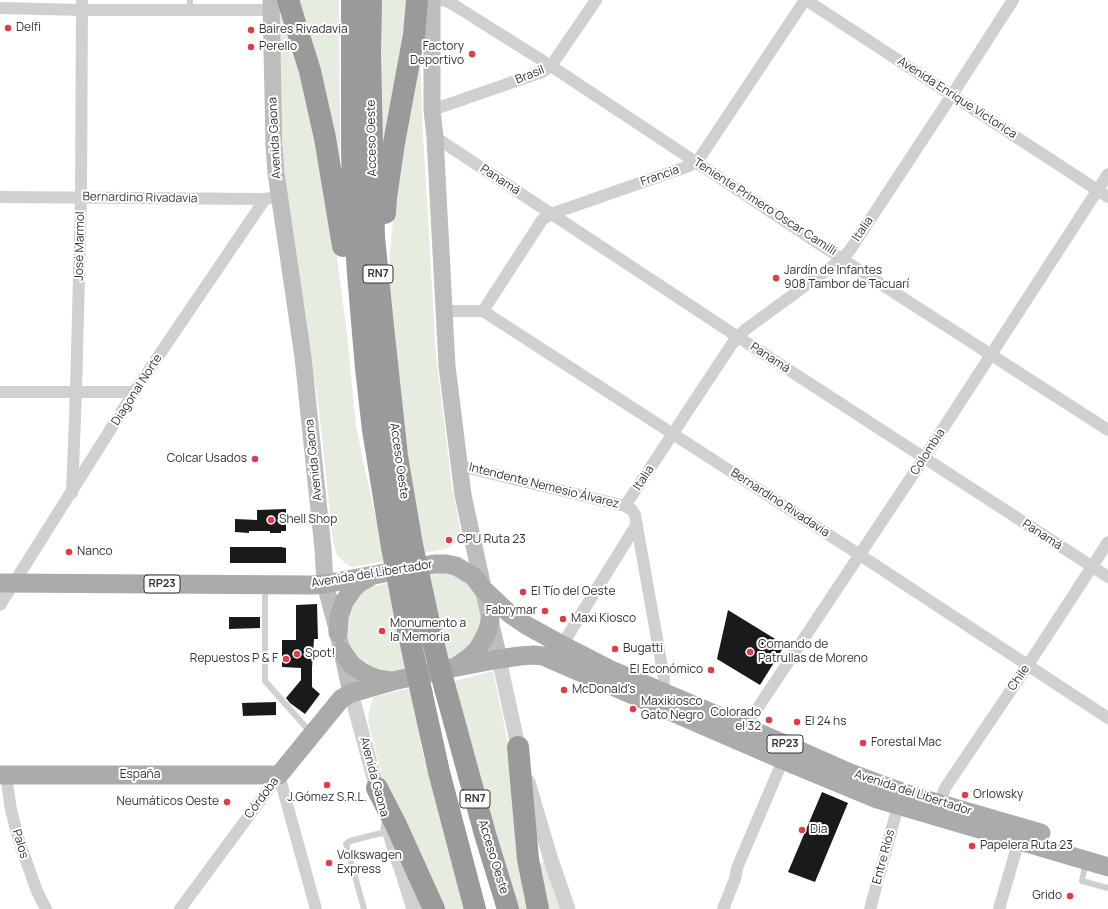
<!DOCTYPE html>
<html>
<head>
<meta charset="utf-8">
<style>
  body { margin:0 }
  canvas { display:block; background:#fff }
</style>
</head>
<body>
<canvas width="1108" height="909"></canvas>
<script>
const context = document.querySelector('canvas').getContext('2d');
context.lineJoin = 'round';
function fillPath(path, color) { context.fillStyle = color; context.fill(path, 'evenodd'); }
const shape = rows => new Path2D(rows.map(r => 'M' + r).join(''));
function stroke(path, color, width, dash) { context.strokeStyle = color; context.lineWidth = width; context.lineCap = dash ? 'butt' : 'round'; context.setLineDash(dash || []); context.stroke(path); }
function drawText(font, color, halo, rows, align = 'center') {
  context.font = font + ' Manrope,sans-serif'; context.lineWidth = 4; context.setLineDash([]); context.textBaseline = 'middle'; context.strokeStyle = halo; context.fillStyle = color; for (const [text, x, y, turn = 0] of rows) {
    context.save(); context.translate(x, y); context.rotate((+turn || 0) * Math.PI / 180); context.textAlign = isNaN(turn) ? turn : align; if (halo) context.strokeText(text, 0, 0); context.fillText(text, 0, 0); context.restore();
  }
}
const green = shape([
  [279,0,297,54,332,215,339,275,346,325,356,425,364,466,378,526,384,561,352,567,345,563,337,555,333,542,319,410,290,223,283,157],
  [293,0,339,0,340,160,336,159],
  [379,0,411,0,382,185],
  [420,40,422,117,436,355,452,487,460,528,457,542,446,549,422,553,390,333,389,302,390,252,400,148],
  [434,573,445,573,454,575,468,584,475,593,485,618,469,655,376,676,344,645,346,608,354,598,370,587],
  [493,671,513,768,533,909,519,909,498,847,470,746,455,681],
  [410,688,415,703,422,751,464,909,440,909,383,781,368,721,369,712,373,697],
  [546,862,562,909,543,909,536,865]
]);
const building = shape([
  [286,509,286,531,281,531,281,533,270,533,270,531,249,531,249,533,235,532,235,519,257,520,257,510],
  [230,547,281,547,286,548,286,563,230,563],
  [317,604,318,639,314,639,312,668,312,687,320,694,305,714,290,703,286,698,301,680,301,668,282,667,282,640,296,640,296,605],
  [728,610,785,645,760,685,717,659],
  [229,617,260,617,260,628,229,629],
  [276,702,276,715,243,716,242,703],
  [822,792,848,803,815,882,788,872]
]);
const service = shape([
  [190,0,190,10],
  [265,586,265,681,311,733],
  [1087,862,1084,871,1082,881,1108,888],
  [364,909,346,844,350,841,389,831]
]);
const minor = shape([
  [441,0,446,1,454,5,551,66,842,259,1108,430],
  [806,0,1108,197],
  [0,8,82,10,272,10],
  [432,110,542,72,551,66,596,0],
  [435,137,738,337,1108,577],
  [0,197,265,199,270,198],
  [444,311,483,311,860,555,1108,718],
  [483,311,542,220,551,214,689,166,696,162,701,156,805,0],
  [0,392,134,392],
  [460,466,625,506,632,510,635,515,664,678,663,692],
  [72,493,76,392,81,197,82,0],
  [625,506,732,344,738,337,746,329,842,259,850,250,952,95,1013,0],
  [0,605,134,392,265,199],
  [562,645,637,524],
  [745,727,924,458,1108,174],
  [6,775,11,810,19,841,37,891,46,909],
  [279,775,316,909],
  [937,810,945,788,1028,665,1108,542],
  [180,909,279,775],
  [723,909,735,879,737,868,783,760],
  [870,909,898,806],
  [999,909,1019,840]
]);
const tertiary = shape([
  [499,659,520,755],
  [351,693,379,796],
  [528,782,551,860,568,909],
  [388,827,414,909]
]);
const secondary = shape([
  [271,0,274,145,276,173,303,357,323,549,325,584,338,633,351,693],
  [432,0,432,110,435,137,447,366,463,495,490,620,499,659]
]);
const primary = shape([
  [0,583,313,585,325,584,434,564,446,564,456,566,474,577,483,589,500,605,510,614,526,625,562,645,611,670,780,742,850,773,882,785,910,795,1041,833],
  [338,633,339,617,344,602,353,589,359,583,370,577],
  [342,651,351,664,363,673,377,679,391,681],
  [457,666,470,657,478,649,483,640,488,630,490,620],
  [0,775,279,775,341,699,351,693,393,681,452,668,499,659,520,656,534,655,543,656,783,760,877,799,1108,867]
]);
const motorway = shape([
  [288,0,310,71,325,138,343,246],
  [352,0,352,149,353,195,358,274,366,368,373,430,392,547],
  [371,0,370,53,374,237,383,326,397,456,412,545],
  [385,213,386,198,394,143,414,35,417,0],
  [445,688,485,834,508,909],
  [422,695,439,772,475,909],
  [518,747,528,859,538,909],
  [377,788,396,825,434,909]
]);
const motorwayBridge = shape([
  [412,545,436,654,445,688],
  [392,547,406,621,422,695]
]);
const markers = [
  [8,28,4,"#e63946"],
  [251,30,4,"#e63946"],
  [251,47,4,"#e63946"],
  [472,54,4,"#e63946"],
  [776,278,4,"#e63946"],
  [255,459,4,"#e63946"],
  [271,520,4,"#e63946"],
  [449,540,4,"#e63946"],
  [69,552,4,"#e63946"],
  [523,592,4,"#e63946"],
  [545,611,4,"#e63946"],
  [563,619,4,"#e63946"],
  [382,631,4,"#e63946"],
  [615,649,4,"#e63946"],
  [750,652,4,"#e63946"],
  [297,654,4,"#e63946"],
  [286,659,4,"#e63946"],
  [711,670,4,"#e63946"],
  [564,690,4,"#e63946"],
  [633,709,4,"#e63946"],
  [769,720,4,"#e63946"],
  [797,722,4,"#e63946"],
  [863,743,4,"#e63946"],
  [327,785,4,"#e63946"],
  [965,795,4,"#e63946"],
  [227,802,4,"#e63946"],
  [802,830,4,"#e63946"],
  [972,846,4,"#e63946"],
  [329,863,4,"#e63946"],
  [1070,896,4,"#e63946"]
];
const shields = [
  [378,274,30],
  [162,584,36],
  [785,744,36],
  [475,799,30]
];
const shieldNames = [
  ["RN7",378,274],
  ["RP23",162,584],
  ["RP23",785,744],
  ["RN7",475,799]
];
const poiNames = [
  ["Delfi",16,28],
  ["Baires Rivadavia",259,30],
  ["Perello",259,47],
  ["Factory",464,47,"right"],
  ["Deportivo",464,61,"right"],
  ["Jardín de Infantes",784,271],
  ["908 Tambor de Tacuarí",784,285],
  ["Colcar Usados",247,459,"right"],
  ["Shell Shop",279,520],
  ["CPU Ruta 23",457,540],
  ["Nanco",77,552],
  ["El Tío del Oeste",531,592],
  ["Fabrymar",537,611,"right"],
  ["Maxi Kiosco",571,619],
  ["Monumento a",390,624],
  ["la Memoria",390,638],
  ["Comando de",758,645],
  ["Patrullas de Moreno",758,659],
  ["Bugatti",623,649],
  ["Spot!",305,654],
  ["Repuestos P & F",278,659,"right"],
  ["El Económico",703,670,"right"],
  ["McDonald's",572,690],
  ["Maxikiosco",641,702],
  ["Gato Negro",641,716],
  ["Colorado",761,713,"right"],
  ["el 32",761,727,"right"],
  ["El 24 hs",805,722],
  ["Forestal Mac",871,743],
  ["Orlowsky",973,795],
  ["J.Gómez S.R.L.",327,798,"center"],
  ["Neumáticos Oeste",219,802,"right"],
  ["Dia",810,830],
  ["Papelera Ruta 23",980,846],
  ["Volkswagen",337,856],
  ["Express",337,870],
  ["Grido",1062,896,"right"]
];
const streetNames = [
  ["Brasil",530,75,-22],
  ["Avenida Enrique Victorica",957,98,33],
  ["Avenida Gaona",275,138,-93],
  ["Acceso Oeste",372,138,-91],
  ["Francia",660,176,-19],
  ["Panamá",500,180,33],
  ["Bernardino Rivadavia",140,198,1],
  ["Teniente Primero Oscar Camilli",765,207,33],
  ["Italia",863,229,-56],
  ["José Marmol",80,246,-89],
  ["Panamá",770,358,33],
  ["Diagonal Norte",137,390,-57],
  ["Colombia",928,452,-57],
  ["Avenida Gaona",314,460,-96],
  ["Acceso Oeste",399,461,82],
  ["Italia",644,478,-57],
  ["Intendente Nemesio Álvarez",544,486,14],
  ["Bernardino Rivadavia",780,503,33],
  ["Panamá",1042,535,33],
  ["Avenida del Libertador",372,574,-9],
  ["Chile",1019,678,-56],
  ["España",140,775],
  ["Avenida Gaona",374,777,75],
  ["Avenida del Libertador",913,793,18],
  ["Córdoba",262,798,-53],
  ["Palos",20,844,73],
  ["Acceso Oeste",493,857,73],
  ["Entre Ríos",884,857,-75]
];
fillPath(green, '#e6ecdf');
fillPath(building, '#1a1a1a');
stroke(service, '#d0d0d0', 6);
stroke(minor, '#d0d0d0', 12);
stroke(tertiary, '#d0d0d0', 15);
stroke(secondary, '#bdbdbd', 17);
stroke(primary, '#ababab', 19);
stroke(motorway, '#9a9a9a', 22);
stroke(motorwayBridge, '#9a9a9a', 22);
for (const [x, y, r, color] of markers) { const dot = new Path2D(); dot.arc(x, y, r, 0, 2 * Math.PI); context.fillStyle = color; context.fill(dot); stroke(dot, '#fff', 1.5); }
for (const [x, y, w] of shields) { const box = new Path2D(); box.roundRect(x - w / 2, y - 9, w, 18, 3); context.fillStyle = '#fff'; context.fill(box); stroke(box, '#333', 1); }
drawText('bold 11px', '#333', null, shieldNames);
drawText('12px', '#333', '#fff', poiNames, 'left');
drawText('12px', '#333', '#fff', streetNames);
</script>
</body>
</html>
